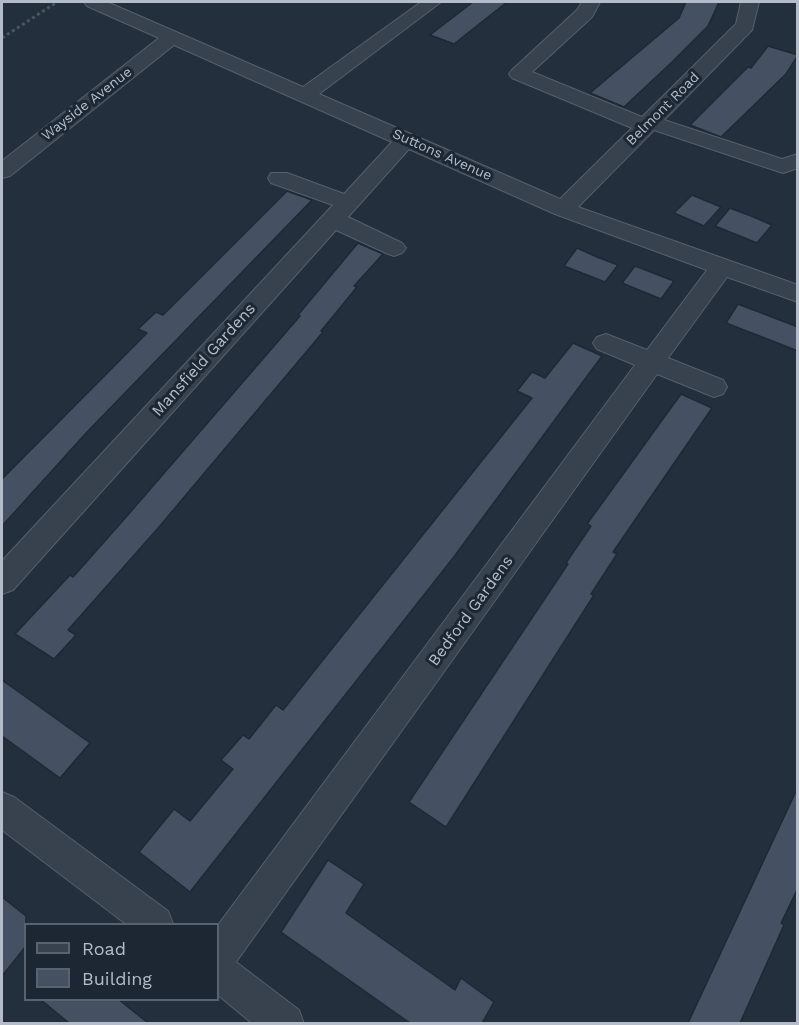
<!DOCTYPE html>
<html>
<head>
<meta charset="utf-8">
<style>
  body { margin:0 }
  #map { position:relative; width:799px; height:1025px; overflow:hidden; background:#242f3e; font-family:"Work Sans",sans-serif }
  canvas { display:block }
  .frame { position:absolute; inset:0; border:3px solid #b4bcc9; pointer-events:none }
  .legend { position:absolute; left:24px; top:923px; width:195px; height:78px; box-sizing:border-box; background:#1d2633; border:2px solid #59626f; margin:0; padding:8px 10px; list-style:none; font-size:18px; color:#b4bcc9 }
  .legend li { display:flex; align-items:center; gap:12px; height:30px }
  .legend b { width:30px; border:2px solid #59626f }
</style>
</head>
<body>
<div id="map">
<canvas width="799" height="1025"></canvas>
<div class="frame"></div>
<ul class="legend">
<li><b style="height:8px;background:#38414e"></b>Road</li>
<li><b style="height:16px;background:#455162"></b>Building</li>
</ul>
</div>
<script>
const context = document.querySelector('canvas').getContext('2d');
context.lineJoin = 'round';
function fillPath(path, color) { context.fillStyle = color; context.fill(path, 'evenodd'); }
const shape = rows => new Path2D(rows.map(r => 'M' + r).join(''));
function stroke(path, color, width, dash) { context.strokeStyle = color; context.lineWidth = width; context.lineCap = dash ? 'butt' : 'round'; context.setLineDash(dash || []); context.stroke(path); }
function drawText(font, color, halo, rows, align = 'center') {
  context.font = font + ' "Work Sans",sans-serif'; context.lineWidth = 6; context.setLineDash([]); context.textBaseline = 'middle'; context.strokeStyle = halo; context.fillStyle = color; for (const [text, x, y, turn = 0] of rows) {
    context.save(); context.translate(x, y); context.rotate((+turn || 0) * Math.PI / 180); context.textAlign = isNaN(turn) ? turn : align; if (halo) context.strokeText(text, 0, 0); context.fillText(text, 0, 0); context.restore();
  }
}
const building = shape([
  [473,2,507,2,454,44,430,35,473,2],
  [686,2,719,2,708,26,671,63,624,107,590,93,679,18,686,2],
  [768,46,798,55,786,74,721,137,690,125,748,67,751,68,768,46],
  [287,191,312,200,87,432,2,526,2,479,147,333,138,329,156,312,163,315,287,191],
  [692,195,721,207,704,226,674,213,692,195],
  [730,208,751,216,772,225,757,243,715,226,730,208],
  [358,243,383,254,354,286,357,287,321,331,323,332,159,527,68,630,76,635,54,659,15,634,70,575,73,577,127,516,300,316,298,315,358,243],
  [577,248,597,257,618,265,605,282,564,266,577,248],
  [635,266,674,281,661,299,622,283,635,266],
  [738,304,798,327,798,351,726,323,738,304],
  [573,343,602,356,453,558,190,892,139,852,174,809,190,821,233,769,221,760,243,735,249,739,276,705,283,710,532,398,517,391,532,372,545,378,573,343],
  [681,394,712,408,613,552,617,554,591,594,594,595,446,827,409,802,568,564,566,563,591,526,587,524,681,394],
  [2,680,90,743,60,778,2,736,2,680],
  [798,787,798,888,781,923,784,925,740,1023,688,1023,798,787],
  [328,860,364,884,346,913,455,990,461,978,494,1002,482,1023,410,1023,281,932,328,860],
  [2,897,26,916,26,946,2,976,2,897],
  [40,999,118,999,148,1023,69,1023,40,999]
]);
const path = shape([
  [2,38,57,2]
]);
const minor = shape([
  [84,2,107,2,303,87,421,2,441,2,319,94,560,199,632,128,512,78,509,74,512,70,577,10,582,2,600,2,592,17,532,72,642,117,736,24,741,2,759,2,752,30,664,120,782,159,798,154,798,168,783,173,654,130,578,207,798,285,798,302,727,277,668,358,723,380,727,387,723,394,714,397,657,374,236,962,299,1010,304,1024,253,1024,218,995,218,925,635,365,597,349,593,343,597,337,606,334,647,350,707,270,555,214,409,149,348,217,402,243,406,248,402,253,394,256,386,253,336,230,13,590,2,594,2,561,333,205,271,183,268,178,271,173,287,173,344,194,392,142,174,45,10,176,2,178,2,161,159,38,87,6,84,2],
  [2,792,14,797,168,911,173,924,126,924,2,830,2,792]
]);
const farStreetnames = [
  ["Wayside Avenue",87,104,-38],
  ["Belmont Road",663,109,-45],
  ["Suttons Avenue",442,155,24]
];
const streetNames = [
  ["Mansfield Gardens",204,360,-48],
  ["Bedford Gardens",471,611,-54]
];
fillPath(building, '#455162');
stroke(building, '#1f2835', 1.5);
stroke(minor, '#565f6c', 2);
stroke(path, '#44595c', 3, [3, 3]);
fillPath(minor, '#38414e');
drawText('14px', '#b4bcc9', '#1d2633', farStreetnames);
drawText('16px', '#b4bcc9', '#1d2633', streetNames);
</script>
</body>
</html>
